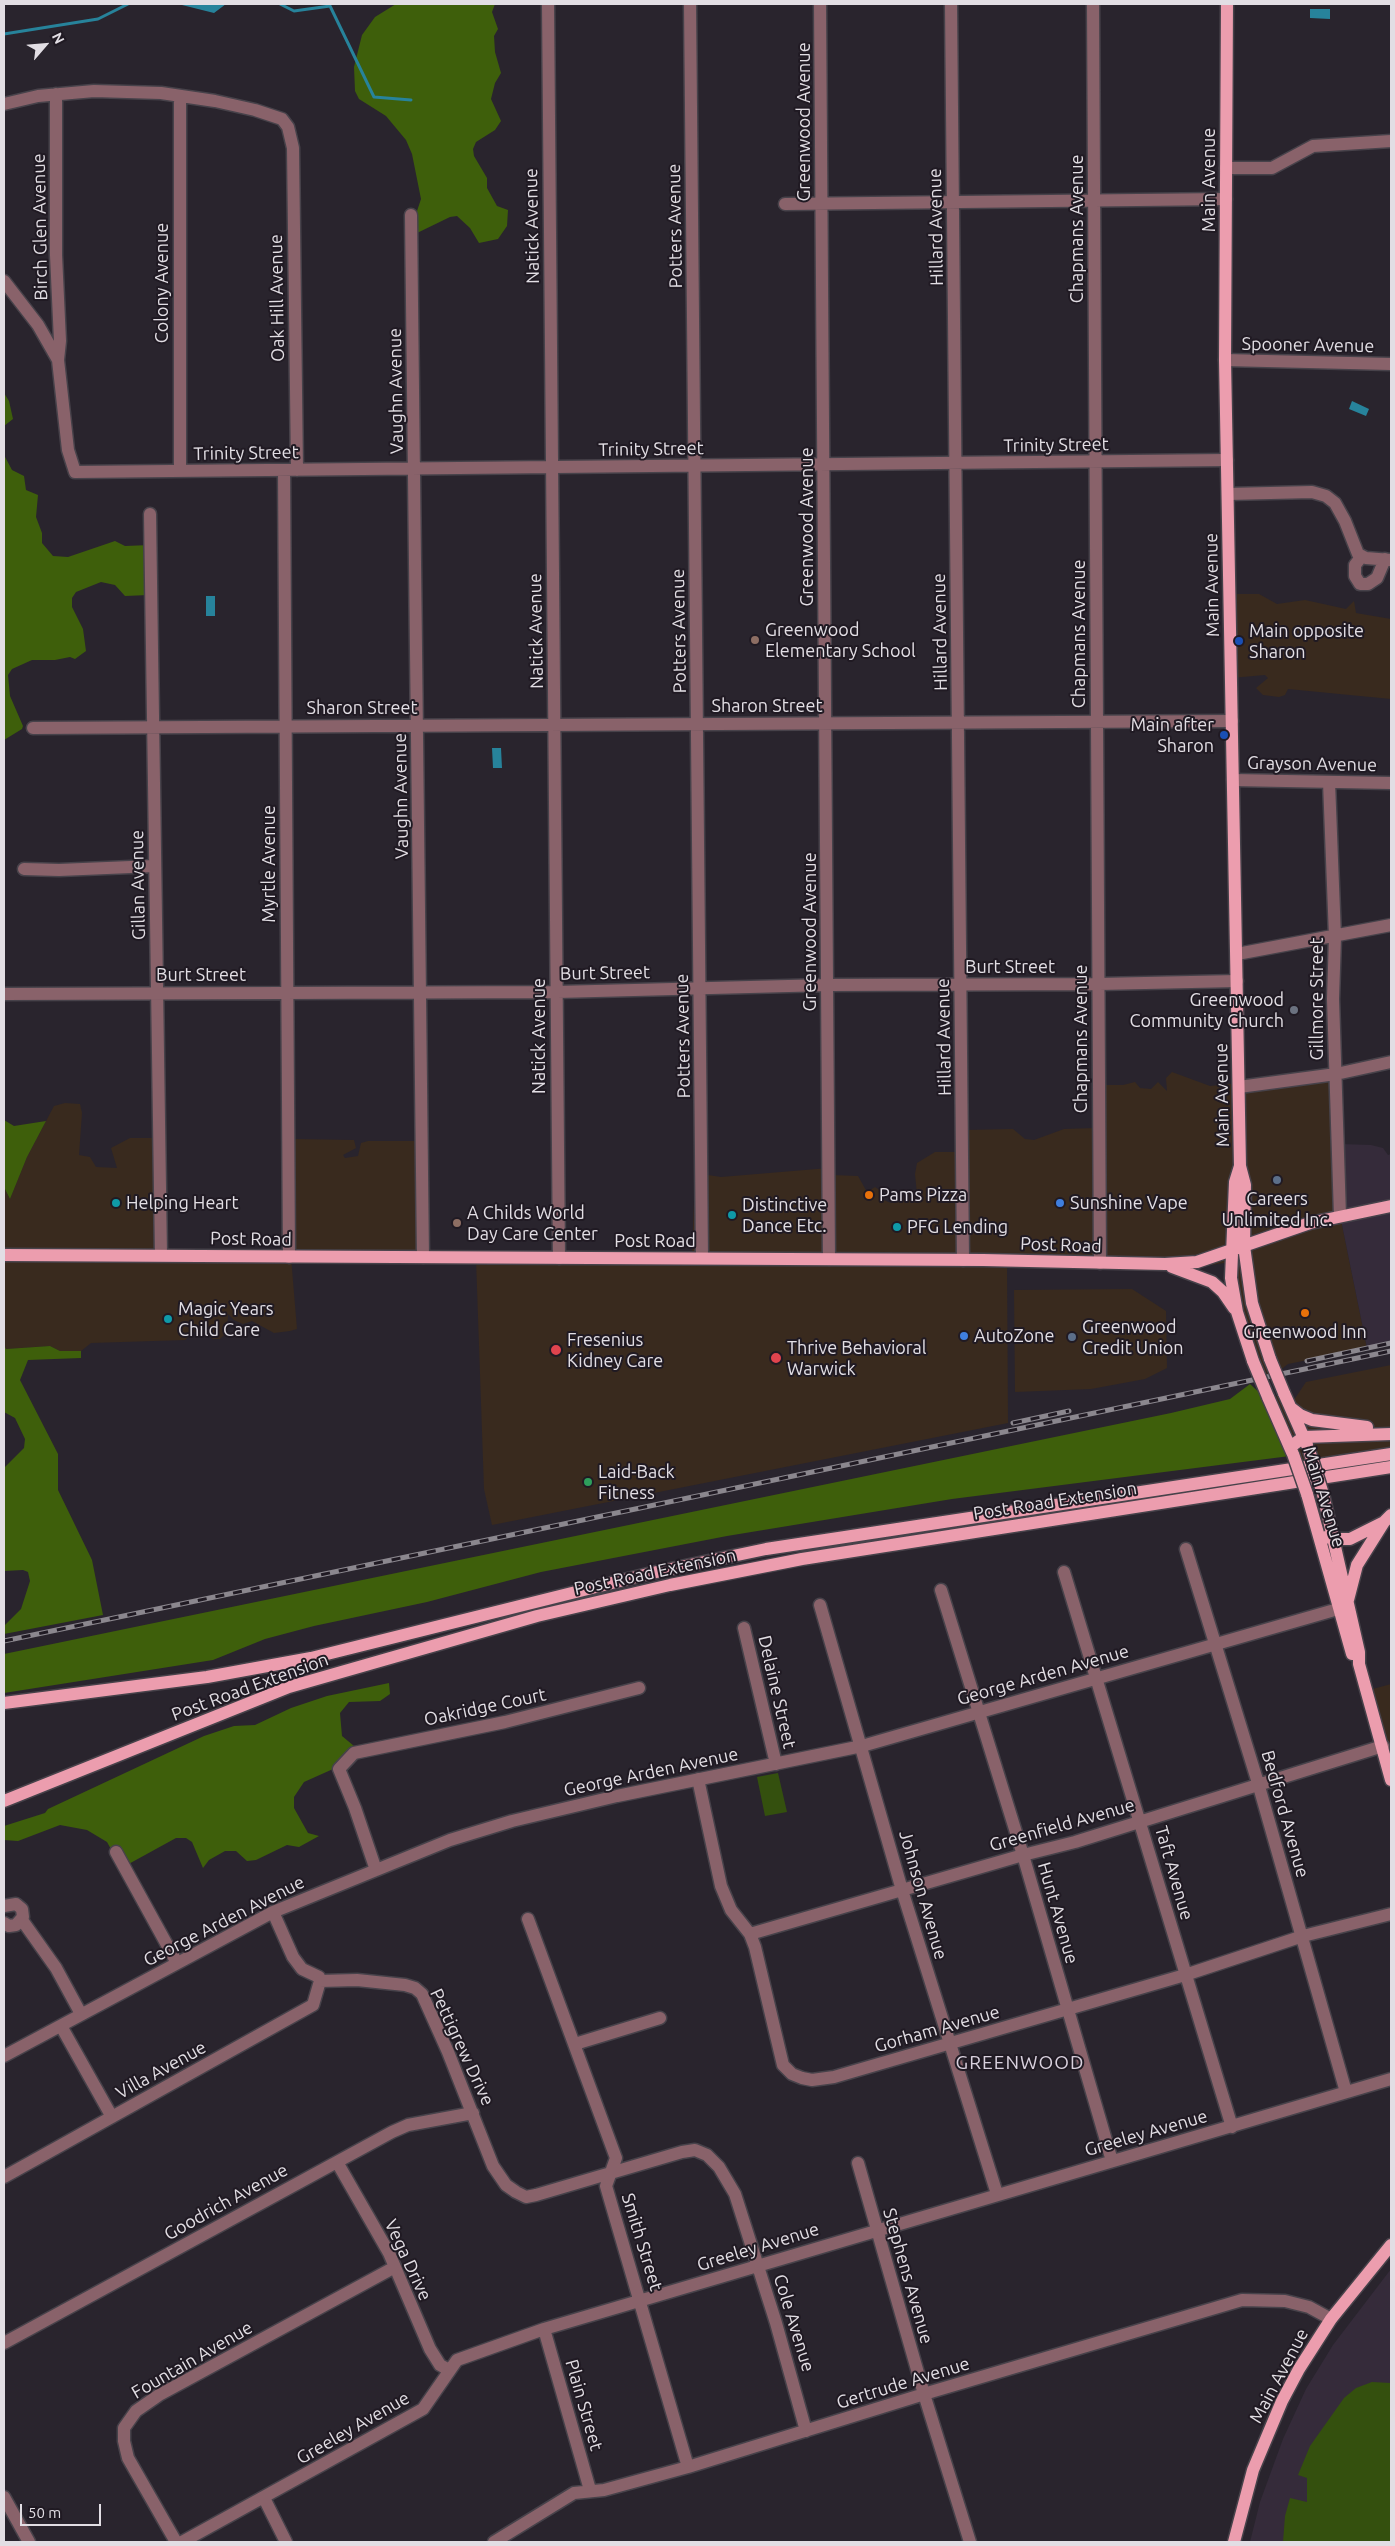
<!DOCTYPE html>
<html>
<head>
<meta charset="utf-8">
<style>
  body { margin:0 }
  #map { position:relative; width:1395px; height:2546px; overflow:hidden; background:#29242d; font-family:Ubuntu,sans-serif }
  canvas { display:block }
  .frame { position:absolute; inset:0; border:5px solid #e2dee4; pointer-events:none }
  .north { position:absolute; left:20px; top:20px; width:50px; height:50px; -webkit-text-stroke:4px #201a23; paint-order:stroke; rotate:63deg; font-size:14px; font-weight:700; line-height:20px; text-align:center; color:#e2dee4 }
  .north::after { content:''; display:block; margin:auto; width:18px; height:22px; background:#e2dee4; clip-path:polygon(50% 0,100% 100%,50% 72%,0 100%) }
  .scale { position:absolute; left:20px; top:2504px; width:81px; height:22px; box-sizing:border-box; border:2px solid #e2dee4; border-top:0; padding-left:6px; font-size:15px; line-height:18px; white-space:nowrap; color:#e2dee4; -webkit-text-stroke:4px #201a23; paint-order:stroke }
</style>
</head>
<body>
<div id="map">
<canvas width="1395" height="2546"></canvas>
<div class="frame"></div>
<div class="north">N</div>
<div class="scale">50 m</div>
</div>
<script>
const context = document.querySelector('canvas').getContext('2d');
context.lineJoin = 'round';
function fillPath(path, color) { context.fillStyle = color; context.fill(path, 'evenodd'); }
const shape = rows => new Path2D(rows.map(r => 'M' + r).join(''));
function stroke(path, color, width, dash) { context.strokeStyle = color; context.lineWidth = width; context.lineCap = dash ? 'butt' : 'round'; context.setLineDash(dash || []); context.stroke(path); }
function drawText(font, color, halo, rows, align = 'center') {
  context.font = font + ' Ubuntu,sans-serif'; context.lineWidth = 4; context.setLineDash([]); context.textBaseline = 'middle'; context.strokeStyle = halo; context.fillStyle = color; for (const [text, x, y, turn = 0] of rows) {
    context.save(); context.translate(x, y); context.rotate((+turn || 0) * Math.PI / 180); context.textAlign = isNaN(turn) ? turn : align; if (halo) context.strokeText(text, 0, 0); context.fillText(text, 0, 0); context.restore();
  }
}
const commercial = shape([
  [1230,594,1259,594,1277,604,1305,600,1346,609,1354,601,1356,613,1391,619,1391,699,1288,689,1285,695,1279,697,1263,695,1256,688,1268,678,1265,675,1231,678],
  [1172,1072,1210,1086,1335,1074,1341,1220,1367,1348,1288,1364,1269,1379,1243,1330,1224,1263,1173,1271,1140,1271,1118,1267,1007,1260,1008,1423,492,1525,484,1489,476,1259,692,1256,695,1173,721,1177,829,1168,832,1175,858,1176,867,1192,875,1187,881,1191,881,1199,891,1203,912,1190,917,1194,915,1174,917,1163,935,1152,962,1152,966,1130,1013,1129,1025,1139,1034,1140,1064,1129,1096,1128,1099,1085,1123,1085,1135,1082,1140,1088,1151,1089,1158,1082,1167,1091,1166,1078],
  [65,1103,80,1104,82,1113,79,1155,90,1157,96,1167,117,1168,111,1148,130,1138,158,1138,162,1253,286,1257,292,1139,354,1140,356,1148,343,1155,345,1158,358,1156,361,1143,368,1141,422,1141,424,1256,291,1257,297,1329,290,1331,274,1333,252,1321,243,1324,234,1320,228,1314,227,1332,220,1339,213,1339,205,1333,194,1332,185,1340,91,1343,81,1351,60,1351,50,1346,6,1349,4,1345,4,1187,10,1199,27,1157,54,1106],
  [1132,1289,1166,1311,1167,1368,1145,1379,1091,1389,1015,1392,1014,1290],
  [1391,1365,1391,1468,1297,1476,1266,1399,1280,1395,1290,1406,1306,1382],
  [1391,1684,1391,1769,1362,1692]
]);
const built = shape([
  [1340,1144,1371,1145,1383,1148,1388,1155,1391,1154,1391,1343,1367,1348,1341,1220],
  [1391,2269,1391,2542,1250,2542,1260,2502,1283,2439,1306,2389,1333,2345]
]);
const green = shape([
  [778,1773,787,1812,765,1816,757,1777],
  [1372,2382,1391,2383,1391,2542,1283,2542,1285,2516,1290,2498,1307,2502,1307,2478,1298,2475,1310,2446,1344,2398,1356,2388]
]);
const forest = shape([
  [396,4,495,4,492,12,498,29,494,36,495,52,501,73,495,83,491,99,501,121,495,130,476,142,473,149,474,156,487,178,487,188,497,206,508,210,507,226,498,239,479,243,470,228,457,216,450,217,415,234,414,220,421,199,412,154,406,140,386,116,359,99,355,91,354,67,362,35,375,17],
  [4,393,9,401,13,419,4,426],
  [4,455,12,470,24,476,26,490,38,495,36,517,42,533,42,543,53,556,68,557,115,541,125,546,150,545,149,595,125,596,115,585,101,582,76,592,72,598,72,607,83,629,86,651,75,659,70,657,55,660,32,660,12,669,8,675,10,696,23,726,22,729,4,740],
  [4,1120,14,1126,46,1121,27,1157,10,1199,4,1187],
  [4,1345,6,1349,50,1346,60,1351,81,1351,81,1358,28,1360,20,1380,58,1454,58,1490,92,1560,103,1615,4,1634,4,1626,21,1609,30,1581,28,1572,23,1570,4,1571,4,1468,24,1448,25,1439,15,1418,4,1412],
  [1250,1384,1265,1398,1290,1456,952,1499,727,1536,541,1572,427,1602,314,1626,265,1639,213,1660,4,1693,4,1654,1171,1413,1230,1399],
  [389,1683,390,1694,380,1701,349,1702,340,1713,342,1736,360,1751,342,1765,304,1782,294,1797,294,1808,308,1833,319,1836,299,1847,287,1845,256,1860,247,1861,236,1851,225,1851,209,1860,203,1868,192,1842,186,1838,176,1838,125,1866,117,1860,107,1842,87,1830,60,1825,18,1841,4,1840,4,1826,45,1813,48,1809,204,1736,234,1726,255,1725,291,1708,327,1696]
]);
const water = shape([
  [178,4,226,4,214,13],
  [1310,9,1330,9,1330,19,1310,18],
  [1352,401,1369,409,1366,416,1349,409],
  [206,596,215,596,215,616,206,616],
  [492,748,501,748,502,768,493,768]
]);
const stream = shape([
  [280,4,294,11,330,6,374,97,411,100],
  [4,34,98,19,128,4]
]);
const minor = shape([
  [548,4,559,1258],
  [690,4,702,1258],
  [820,4,829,1259],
  [951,4,963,1260],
  [1093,4,1100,1263],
  [56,94,56,255,60,341,58,360],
  [180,96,180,471],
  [4,104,38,96,94,91,161,93,215,101,255,110,282,119,288,127,293,148,297,470],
  [1226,168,1272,168,1313,146,1391,141],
  [785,204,1226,199],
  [411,215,423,1257],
  [4,281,38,325,58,360,68,450,75,472,1227,460],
  [1225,360,1391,364],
  [284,470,289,1257],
  [1228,494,1312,492,1326,496,1335,503,1345,521,1358,554,1366,558,1391,560],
  [150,514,161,1255],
  [1362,556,1355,565,1355,576,1360,584,1368,584,1377,578,1385,559],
  [33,728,1232,721],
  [1233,780,1391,783],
  [1329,782,1335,937,1333,999,1340,1216],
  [24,869,59,870,155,866],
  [1237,954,1391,925],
  [4,994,557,992,827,985,1099,984,1237,981],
  [1239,1087,1336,1074,1391,1062],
  [1186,1549,1258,1783,1346,2092],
  [1064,1572,1232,2127],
  [941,1590,1023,1855,1112,2161],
  [820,1605,902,1890,997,2194],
  [744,1628,776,1764],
  [698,1779,721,1886,731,1910,750,1934,755,1947,783,2065,792,2074,802,2078,812,2080,834,2077,1185,1975,1303,1936,1391,1914],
  [116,1852,177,1963],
  [376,1870,355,1808,339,1769,354,1753,505,1722,639,1688],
  [4,1906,16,1904,22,1909,23,1917,16,1925,9,1926,4,1923],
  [273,1912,293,1957,302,1969,319,1977,320,1981],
  [528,1919,616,2158,606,2186,688,2467],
  [22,1920,56,1968,81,2014],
  [750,1934,1023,1855,1075,1842,1383,1746],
  [320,1981,357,1980,405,1985,415,1988,422,1994,448,2052,493,2166,506,2185,516,2192,526,2197,536,2195,682,2152,695,2150,707,2155,719,2167,735,2194,776,2323,806,2431],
  [61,2026,112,2117],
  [575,2044,660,2018],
  [4,2056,273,1912,450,1840,512,1821,617,1796,862,1746,1338,1609],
  [337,2162,389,2253,430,2349,440,2365,449,2370],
  [858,2163,924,2394,970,2542],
  [4,2177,313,2005,320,1981],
  [544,2329,590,2490],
  [4,2343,392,2132,408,2125,473,2113],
  [4,2497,29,2542],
  [264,2498,286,2542],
  [176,2542,128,2458,124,2441,124,2428,136,2411,159,2395,395,2267],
  [182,2542,423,2409,457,2360,544,2329,1391,2079],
  [494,2542,574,2493,604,2490,688,2467,934,2391,1242,2300,1285,2301,1309,2307,1331,2319]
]);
const major = shape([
  [1227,4,1225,360,1240,1166,1245,1185,1244,1246,1252,1303,1270,1359],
  [1240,1166,1235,1182,1231,1278,1237,1312,1253,1361],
  [4,1255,983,1260,1165,1264,1197,1262,1310,1223,1391,1206],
  [1172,1267,1212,1282,1223,1292,1234,1308],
  [1284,1393,1307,1445],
  [1268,1397,1292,1452],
  [1291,1408,1300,1415,1312,1420,1367,1427],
  [1290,1447,1304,1437,1391,1434],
  [1307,1494,1352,1654],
  [1323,1494,1359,1652,1359,1664,1391,1780],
  [1326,1537,1334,1539,1350,1539,1384,1522,1391,1515],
  [1348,1600,1357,1565,1384,1522],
  [4,1703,207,1677,311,1658,652,1573,766,1549,1391,1454],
  [4,1801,289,1687,537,1616,670,1585,802,1559,1391,1467],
  [1234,2542,1253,2470,1282,2401,1299,2369,1331,2319,1391,2245]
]);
const rail = shape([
  [1307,1361,1391,1343],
  [1013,1423,1069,1411],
  [4,1641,1391,1351]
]);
const majorBridge = shape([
  [1270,1359,1284,1393],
  [1253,1361,1268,1397],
  [1309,1450,1323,1494],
  [1293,1454,1307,1494]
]);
const markers = [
  [755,640,5,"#8d6e63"],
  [1239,641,5,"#1a4fb4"],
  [1224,735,5,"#1a4fb4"],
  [1294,1010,5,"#6b7280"],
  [1277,1180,5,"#5c6f8a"],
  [869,1195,5,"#e8710a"],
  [116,1203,5,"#0f9aa8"],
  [1060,1203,5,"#3f7fe0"],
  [732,1215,5,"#0f9aa8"],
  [457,1223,5,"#8d6e63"],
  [897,1227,5,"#0f9aa8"],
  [1305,1313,5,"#e8710a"],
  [168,1319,5,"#0f9aa8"],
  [964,1336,5,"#3f7fe0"],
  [1072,1337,5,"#5c6f8a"],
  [556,1350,6,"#e0444e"],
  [776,1358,6,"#e0444e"],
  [588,1482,5,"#2e9e5b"]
];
const streetNames = [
  ["Greenwood Avenue",804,122,-90],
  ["Main Avenue",1209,180,-90],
  ["Natick Avenue",532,226,-91],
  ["Potters Avenue",675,226,-91],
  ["Birch Glen Avenue",40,227,-91],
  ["Hillard Avenue",936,227,-91],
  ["Chapmans Avenue",1077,229,-90],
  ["Colony Avenue",162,283,-90],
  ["Oak Hill Avenue",277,298,-91],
  ["Spooner Avenue",1308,345,1],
  ["Vaughn Avenue",396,391,-91],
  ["Trinity Street",1056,445,-1],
  ["Trinity Street",651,449,-1],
  ["Trinity Street",246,453,-1],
  ["Greenwood Avenue",807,527,-90],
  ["Main Avenue",1212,585,-91],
  ["Natick Avenue",536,631,-91],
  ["Potters Avenue",679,631,-91],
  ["Hillard Avenue",940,632,-91],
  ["Chapmans Avenue",1079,634,-90],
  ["Sharon Street",767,706],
  ["Sharon Street",362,708],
  ["Grayson Avenue",1312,764,1],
  ["Vaughn Avenue",401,796,-91],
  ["Myrtle Avenue",269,864,-90],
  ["Gillan Avenue",138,885,-91],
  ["Greenwood Avenue",810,932,-90],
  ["Burt Street",1010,967],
  ["Burt Street",605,973,-1],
  ["Burt Street",201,975],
  ["Gillmore Street",1317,999,-90],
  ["Natick Avenue",539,1036,-90],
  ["Potters Avenue",683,1036,-91],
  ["Hillard Avenue",944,1037,-91],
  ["Chapmans Avenue",1081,1039,-90],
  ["Main Avenue",1222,1095,-91],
  ["Post Road",251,1239,1],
  ["Post Road",655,1241],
  ["Post Road",1061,1245,2],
  ["Main Avenue",1324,1497,73],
  ["Post Road Extension",1055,1501,-9],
  ["Post Road Extension",655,1572,-12],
  ["George Arden Avenue",1043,1675,-16],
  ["Post Road Extension",250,1687,-20],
  ["Delaine Street",777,1692,77],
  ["Oakridge Court",485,1707,-12],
  ["George Arden Avenue",651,1772,-12],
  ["Bedford Avenue",1285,1814,74],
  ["Greenfield Avenue",1062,1825,-16],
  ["Taft Avenue",1174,1873,74],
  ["Johnson Avenue",923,1895,74],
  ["Hunt Avenue",1058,1913,74],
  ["George Arden Avenue",224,1921,-27],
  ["Gorham Avenue",937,2029,-16],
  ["Pettigrew Drive",462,2047,65],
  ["Villa Avenue",161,2070,-29],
  ["Greeley Avenue",1146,2133,-16],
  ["Goodrich Avenue",226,2202,-29],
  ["Smith Street",642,2242,73],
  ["Greeley Avenue",758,2247,-17],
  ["Vega Drive",408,2260,65],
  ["Stephens Avenue",908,2276,74],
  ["Cole Avenue",794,2323,73],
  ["Fountain Avenue",192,2360,-30],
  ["Main Avenue",1279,2376,-62],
  ["Gertrude Avenue",903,2383,-17],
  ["Plain Street",584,2405,74],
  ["Greeley Avenue",353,2428,-30]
];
const poiNames = [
  ["Greenwood",765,630],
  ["Elementary School",765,651],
  ["Main opposite",1249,631],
  ["Sharon",1249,652],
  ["Main after",1214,725,"right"],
  ["Sharon",1214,746,"right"],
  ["Greenwood",1284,1000,"right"],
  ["Community Church",1284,1021,"right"],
  ["Pams Pizza",879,1195],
  ["Careers",1277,1199,"center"],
  ["Unlimited Inc.",1277,1220,"center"],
  ["Helping Heart",126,1203],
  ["Sunshine Vape",1070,1203],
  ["Distinctive",742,1205],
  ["Dance Etc.",742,1226],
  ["A Childs World",467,1213],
  ["Day Care Center",467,1234],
  ["PFG Lending",907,1227],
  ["Magic Years",178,1309],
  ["Child Care",178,1330],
  ["Greenwood",1082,1327],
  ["Credit Union",1082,1348],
  ["Greenwood Inn",1305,1332,"center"],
  ["AutoZone",974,1336],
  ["Fresenius",567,1340],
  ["Kidney Care",567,1361],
  ["Thrive Behavioral",787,1348],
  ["Warwick",787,1369],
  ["Laid-Back",598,1472],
  ["Fitness",598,1493]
];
const neighbourhoodNames = [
  ["GREENWOOD",1020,2063]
];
fillPath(commercial, '#392a1e');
fillPath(built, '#352b3a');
fillPath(green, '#34500e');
fillPath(forest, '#3e5f0b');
fillPath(water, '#27839b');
stroke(stream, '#27839b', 3);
stroke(minor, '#47424a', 15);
stroke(major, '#47424a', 15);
stroke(minor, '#89626a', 12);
stroke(major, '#ec9dae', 12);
stroke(rail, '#8b878e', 5);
stroke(rail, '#201a23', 3, [9]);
stroke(majorBridge, '#47424a', 15, []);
stroke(majorBridge, '#ec9dae', 12);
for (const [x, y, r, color] of markers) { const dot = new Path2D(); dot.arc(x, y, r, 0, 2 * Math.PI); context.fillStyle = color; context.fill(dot); stroke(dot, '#201a23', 2); }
drawText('18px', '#e2dee4', '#201a23', streetNames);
drawText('18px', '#e2dee4', '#201a23', poiNames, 'left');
context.letterSpacing = '1px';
drawText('19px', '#d9d1de', '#201a23', neighbourhoodNames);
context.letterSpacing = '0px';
</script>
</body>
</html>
